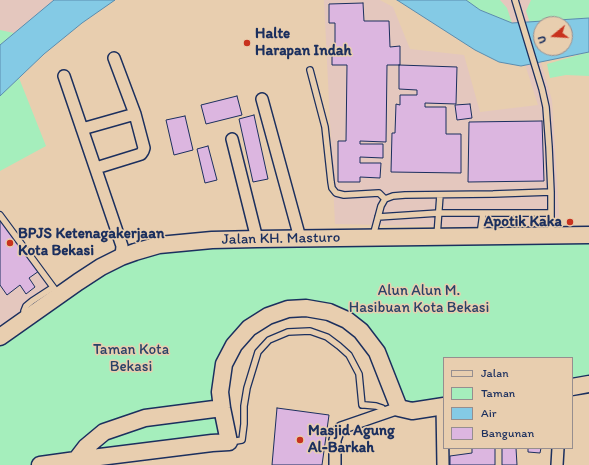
<!DOCTYPE html>
<style>
body{margin:0}
#map{position:relative;width:589px;height:465px;overflow:hidden;background:#e8ceaf;font-family:Itim,sans-serif}
canvas{display:block}
.legend{position:absolute;left:443px;top:357px;width:130px;height:92px;box-sizing:border-box;background:#e8ceaf;border:1px solid #968e8f;margin:0;padding:5px 7px;list-style:none;font-size:12px;color:#1b2f5e}
.legend li{display:flex;align-items:center;gap:8px;height:20px}
.legend b{width:20px;border:1px solid #968e8f}
.north{position:absolute;left:533px;top:16px;width:40px;height:40px;box-sizing:border-box;background:#e8ceaf;border:1px solid #968e8f;border-radius:50%;rotate:252deg;font-size:11px;font-weight:700;line-height:16px;text-align:center;color:#1b2f5e}
.north::after{content:'';display:block;margin:auto;width:14px;height:18px;background:#c8321e;clip-path:polygon(50% 0,100% 100%,50% 72%,0 100%)}
</style>
<div id="map">
<canvas width="589" height="465"></canvas>
<ul class="legend">
<li><b style="height:5px;background:#e8ceaf"></b>Jalan</li>
<li><b style="height:11px;background:#a5eebc"></b>Taman</li>
<li><b style="height:11px;background:#84cae5"></b>Air</li>
<li><b style="height:11px;background:#dcb6e0"></b>Bangunan</li>
</ul>
<div class="north">U</div>
</div>
<script>
const context = document.querySelector('canvas').getContext('2d');
context.lineJoin = 'round';
function fill(path, color) { context.fillStyle = color; context.fill(path, 'evenodd'); }
const shape = rows => new Path2D(rows.map(r => 'M' + r).join(''));
function stroke(path, color, width, dash) { context.strokeStyle = color; context.lineWidth = width; context.lineCap = dash ? 'butt' : 'round'; context.setLineDash(dash || []); context.stroke(path); }
function write(font, color, halo, rows, align = 'center') {
  context.font = font + ' Itim,sans-serif'; context.lineWidth = 3; context.setLineDash([]); context.textBaseline = 'middle'; context.strokeStyle = halo; context.fillStyle = color; for (const [text, x, y, turn = 0] of rows) {
    context.save(); context.translate(x, y); context.rotate((+turn || 0) * Math.PI / 180); context.textAlign = isNaN(turn) ? turn : align; if (halo) context.strokeText(text, 0, 0); context.fillText(text, 0, 0); context.restore();
  }
}
fill(shape([
 [0,0,55,0,14,33,0,30],
 [324,0,380,0,393,7,410,49,464,55,480,112,538,105,507,8,500,0,531,0,526,11,552,100,560,229,335,224],
 [0,214,52,288,0,337]
]), '#e4c7be');
fill(shape([
 [466,0,500,0,507,8,512,23,480,10],
 [531,0,589,0,589,18,530,23,526,11],
 [0,30,14,33,0,45],
 [589,52,589,76,566,75,550,78,547,64],
 [19,78,46,146,0,171,0,96],
 [589,235,589,384,572,387,572,358,444,358,444,406,399,408,376,352,329,312,268,316,224,364,229,442,40,465,0,465,0,338,59,295,163,245]
]), '#a5eebc');
const water = shape([
 [54,0,115,0,82,23,44,54,0,96,0,45,54,0],
 [397,0,466,0,480,10,512,23,589,18,589,52,521,66,499,62,475,50,397,0],
 [541,24,565,24,565,48,541,48,541,24]
]);
fill(water, '#84cae5');
stroke(water, '#5a8caf', 1);
const building = shape([
 [363,3,364,21,389,21,390,47,400,46,400,65,387,65,386,142,360,141,360,144,383,144,383,158,360,157,360,163,381,163,380,178,360,177,360,182,338,182,338,141,346,141,347,65,332,65,332,48,335,48,335,23,329,23,329,4,363,3],
 [399,65,457,67,456,104,425,103,425,107,446,107,446,134,461,134,461,173,391,172,392,133,395,133,396,104,400,105,400,95,417,95,417,90,399,89,399,65],
 [237,96,242,115,206,124,201,105,237,96],
 [470,104,472,118,457,120,455,105,470,104],
 [254,115,268,179,253,182,239,119,254,115],
 [185,116,193,150,174,155,166,120,185,116],
 [542,121,544,181,468,182,469,122,542,121],
 [208,146,217,180,205,183,197,149,208,146],
 [0,216,39,271,29,278,35,287,26,294,20,285,7,295,0,285,0,216],
 [277,408,329,415,322,465,272,465,277,408],
 [472,448,495,448,495,465,450,465,450,456,472,453,472,448],
 [502,448,516,448,517,465,502,465,502,448],
 [528,448,541,448,540,453,528,452,528,448]
]);
fill(building, '#dcb6e0');
stroke(building, '#1b2f5e', 1);
const lane = shape([
 [515,0,542,89,546,107,549,147,551,192,551,233],
 [310,70,325,127,331,182,332,188,336,193,344,195,379,193,385,199],
 [0,215,59,295],
 [378,217,439,213,551,213],
 [480,235,483,213],
 [373,236,381,206,385,199,393,196,405,195,493,194,551,192],
 [437,236,440,195],
 [25,317,24,311,26,306,32,301,52,288],
 [230,442,242,440,244,424,244,406,247,388,258,352,269,340,288,332,310,331,327,337,339,346,349,355,359,374,362,405,365,405,376,406,382,408,385,412]
]);
const street = shape([
 [64,76,122,246,121,257],
 [262,99,300,238],
 [82,129,135,114],
 [232,139,257,239],
 [96,168,138,155,141,154,143,151,144,148,135,114,114,58],
 [442,406,443,465],
 [335,465,335,440,338,432,341,428,399,408],
 [557,465,558,448]
]);
const secondary = shape([
 [0,337,78,282,101,267,121,257,135,252,159,245,212,240,257,239,589,235],
 [572,387,589,384],
 [76,460,86,447,104,432,145,418,222,408],
 [40,465,76,460,212,443,229,442,222,408,220,392,224,364,234,345,249,328,268,316,288,309,306,308,329,312,347,320,361,331,377,352,399,408,412,411,444,406]
]);
stroke(lane, '#1b2f5e', 8);
stroke(street, '#1b2f5e', 14);
stroke(secondary, '#1b2f5e', 19);
stroke(lane, '#e8ceaf', 5.5);
stroke(street, '#e8ceaf', 11);
stroke(secondary, '#e8ceaf', 16);
for (const [x, y, r, color] of [
 [247,43,4,"#c8321e"],
 [570,222,4,"#c8321e"],
 [10,243,4,"#c8321e"],
 [300,440,4,"#c8321e"]
]) { const dot = new Path2D(); dot.arc(x, y, r, 0, 2 * Math.PI); context.fillStyle = color; context.fill(dot); stroke(dot, '#e8ceaf', 1.5); }
write('bold 15px', '#1b2f5e', '#e8ceaf', [
 ["Halte",255,34],
 ["Harapan Indah",255,51],
 ["Apotik Kaka",562,222,"right"],
 ["BPJS Ketenagakerjaan",18,234],
 ["Kota Bekasi",18,251],
 ["Masjid Agung",308,431],
 ["Al-Barkah",308,448]
], 'left');
write('15px', '#1b2f5e', '#e8ceaf', [
 ["Jalan KH. Masturo",281,239,-1]
]);
write('15px', '#294267', '#e8ceaf', [
 ["Alun Alun M.",419,291],
 ["Hasibuan Kota Bekasi",419,308],
 ["Taman Kota",131,350],
 ["Bekasi",131,367]
]);
</script>
